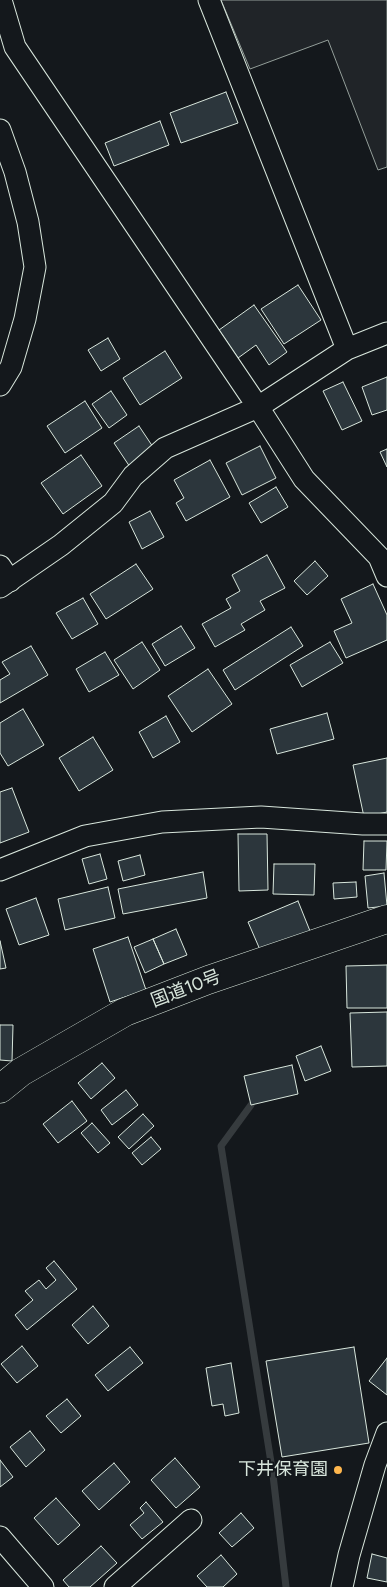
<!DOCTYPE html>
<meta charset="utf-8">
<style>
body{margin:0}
canvas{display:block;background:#14181c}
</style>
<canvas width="387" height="1587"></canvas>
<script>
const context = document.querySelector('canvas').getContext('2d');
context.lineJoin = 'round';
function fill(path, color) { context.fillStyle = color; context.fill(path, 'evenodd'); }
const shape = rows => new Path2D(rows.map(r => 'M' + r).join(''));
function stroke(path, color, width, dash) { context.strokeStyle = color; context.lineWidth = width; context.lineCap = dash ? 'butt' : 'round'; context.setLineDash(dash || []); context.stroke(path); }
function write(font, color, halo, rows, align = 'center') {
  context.font = font + ' Figtree,"Noto Sans JP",sans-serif'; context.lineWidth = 4; context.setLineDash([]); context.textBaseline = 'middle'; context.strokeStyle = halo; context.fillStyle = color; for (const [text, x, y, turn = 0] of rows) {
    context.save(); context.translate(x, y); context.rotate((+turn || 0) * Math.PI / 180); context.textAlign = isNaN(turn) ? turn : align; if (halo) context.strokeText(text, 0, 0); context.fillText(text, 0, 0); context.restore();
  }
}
const green = shape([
 [221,0,387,0,387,167,378,170,328,40,250,69,221,0]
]);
fill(green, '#202428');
stroke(green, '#939e99', 1);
stroke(shape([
 [251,1105,221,1146,273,1475,286,1587]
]), '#363b3e', 7);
const building = shape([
 [226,92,238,123,181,143,170,113,226,92],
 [160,121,169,145,114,166,105,143,160,121],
 [298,285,321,320,284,344,261,309,298,285],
 [254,305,287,352,269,365,256,345,238,358,219,330,254,305],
 [108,338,120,359,101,371,88,350,108,338],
 [165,351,182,378,140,405,123,378,165,351],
 [387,377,387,410,372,415,362,387,387,377],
 [343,382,362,421,342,430,323,391,343,382],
 [111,391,127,415,109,428,92,404,111,391],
 [85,401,102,428,65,453,47,426,85,401],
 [139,426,155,450,130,467,114,443,139,426],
 [260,446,276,478,242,495,226,463,260,446],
 [387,449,387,467,380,452,387,449],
 [81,455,102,486,63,514,41,483,81,455],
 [210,460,230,497,186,521,176,503,184,498,174,480,210,460],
 [276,487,288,507,261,523,249,503,276,487],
 [150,511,164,537,142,549,129,522,150,511],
 [267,555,285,588,260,601,265,610,241,624,245,630,215,647,202,624,231,608,226,599,240,591,232,575,267,555],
 [315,561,328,576,307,595,294,581,315,561],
 [136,564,153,589,106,619,90,594,136,564],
 [373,584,387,615,387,640,346,658,334,631,352,623,341,599,373,584],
 [83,598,98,624,72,639,56,613,83,598],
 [181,626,195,648,165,666,152,644,181,626],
 [291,627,303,646,235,690,223,670,291,627],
 [142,642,160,670,133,689,114,660,142,642],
 [330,642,343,663,302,687,290,665,330,642],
 [31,646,48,675,0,703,0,680,10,674,2,662,31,646],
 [105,652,119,675,89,692,76,669,105,652],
 [208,669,232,704,192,732,168,696,208,669],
 [23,709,44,745,8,766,0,753,0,723,23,709],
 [327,713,334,739,277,754,270,729,327,713],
 [166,716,180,742,153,758,139,732,166,716],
 [93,737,113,770,79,791,59,758,93,737],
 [387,758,387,812,364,817,353,765,387,758],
 [12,788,29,832,0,843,0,792,12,788],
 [238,834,267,834,268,890,239,891,238,834],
 [364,841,387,841,386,870,363,870,364,841],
 [100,854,107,879,89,884,82,859,100,854],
 [140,855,145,875,123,881,118,861,140,855],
 [274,864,315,864,314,895,273,894,274,864],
 [203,872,207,898,123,914,118,889,203,872],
 [384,873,387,906,368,908,365,876,384,873],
 [356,882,357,897,334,899,333,883,356,882],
 [108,887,115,918,65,930,58,899,108,887],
 [36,898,49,935,19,945,6,909,36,898],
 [298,901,310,931,261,952,248,922,298,901],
 [176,929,187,955,164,964,153,939,176,929],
 [128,937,146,990,110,1002,93,949,128,937],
 [153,939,164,964,145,973,134,947,153,939],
 [0,941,6,968,0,969,0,941],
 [387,965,387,1008,347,1008,346,966,387,965],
 [387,1012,387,1066,352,1067,350,1013,387,1012],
 [0,1025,13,1025,12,1061,0,1060,0,1025],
 [321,1046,331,1071,305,1081,296,1056,321,1046],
 [102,1063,115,1078,91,1099,78,1083,102,1063],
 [292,1065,298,1094,251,1105,244,1076,292,1065],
 [126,1090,138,1105,112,1125,101,1110,126,1090],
 [72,1101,87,1121,58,1143,43,1124,72,1101],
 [143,1114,154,1126,129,1149,118,1137,143,1114],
 [92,1123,110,1143,98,1153,81,1133,92,1123],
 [151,1137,161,1149,142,1165,132,1153,151,1137],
 [54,1261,77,1289,27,1330,15,1315,33,1300,25,1291,39,1280,46,1289,56,1280,46,1268,54,1261],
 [93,1306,109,1326,88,1344,72,1325,93,1306],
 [22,1346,38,1366,17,1383,1,1364,22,1346],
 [130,1347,143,1363,108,1391,95,1375,130,1347],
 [354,1347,369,1443,282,1457,266,1361,354,1347],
 [387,1358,387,1395,369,1381,387,1358],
 [231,1363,239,1413,225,1416,223,1404,212,1406,206,1368,231,1363],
 [67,1399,81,1416,61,1433,46,1416,67,1399],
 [30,1431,45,1450,26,1467,10,1447,30,1431],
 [175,1458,200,1487,176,1508,151,1480,175,1458],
 [0,1460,13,1477,0,1487,0,1460],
 [114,1463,130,1482,99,1510,82,1491,114,1463],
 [56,1498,80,1525,58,1545,34,1518,56,1498],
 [146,1502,163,1522,142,1539,130,1525,144,1513,140,1508,146,1502],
 [241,1513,254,1528,232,1547,219,1533,241,1513],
 [101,1546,117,1563,90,1587,69,1587,63,1580,101,1546],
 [372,1554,387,1558,387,1582,367,1578,372,1554],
 [221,1555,237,1574,223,1587,207,1587,197,1576,221,1555]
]);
fill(building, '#2c363c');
stroke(building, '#d8e6dc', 1);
const minor = shape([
 [1,0,15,47,258,407,304,479,379,557,387,576],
 [209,0,347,349],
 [0,130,15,172,28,222,35,267,25,319,11,367,0,385],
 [0,566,10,581],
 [0,587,61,545,113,503,133,476,165,448,258,407,347,349,387,333],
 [0,870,85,836,162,822,261,817,363,824,387,824],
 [0,1537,43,1587],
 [115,1587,191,1520],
 [342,1587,349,1555,375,1465,387,1433]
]);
const trunk = shape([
 [0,1089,21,1072,125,1012,208,980,387,919]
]);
stroke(minor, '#d8e6dc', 23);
stroke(trunk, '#d8e6dc', 29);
stroke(minor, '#14181c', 21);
stroke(trunk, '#14181c', 28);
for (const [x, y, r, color] of [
 [338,1470,5,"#ffb74d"]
]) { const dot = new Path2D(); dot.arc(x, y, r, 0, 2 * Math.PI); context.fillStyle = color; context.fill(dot); stroke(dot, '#14181c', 2); }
write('18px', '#d8e6dc', '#14181c', [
 ["国道10号",186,989,-21]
]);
write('18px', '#d8e6dc', '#14181c', [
 ["下井保育園",328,1470]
], 'right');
</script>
